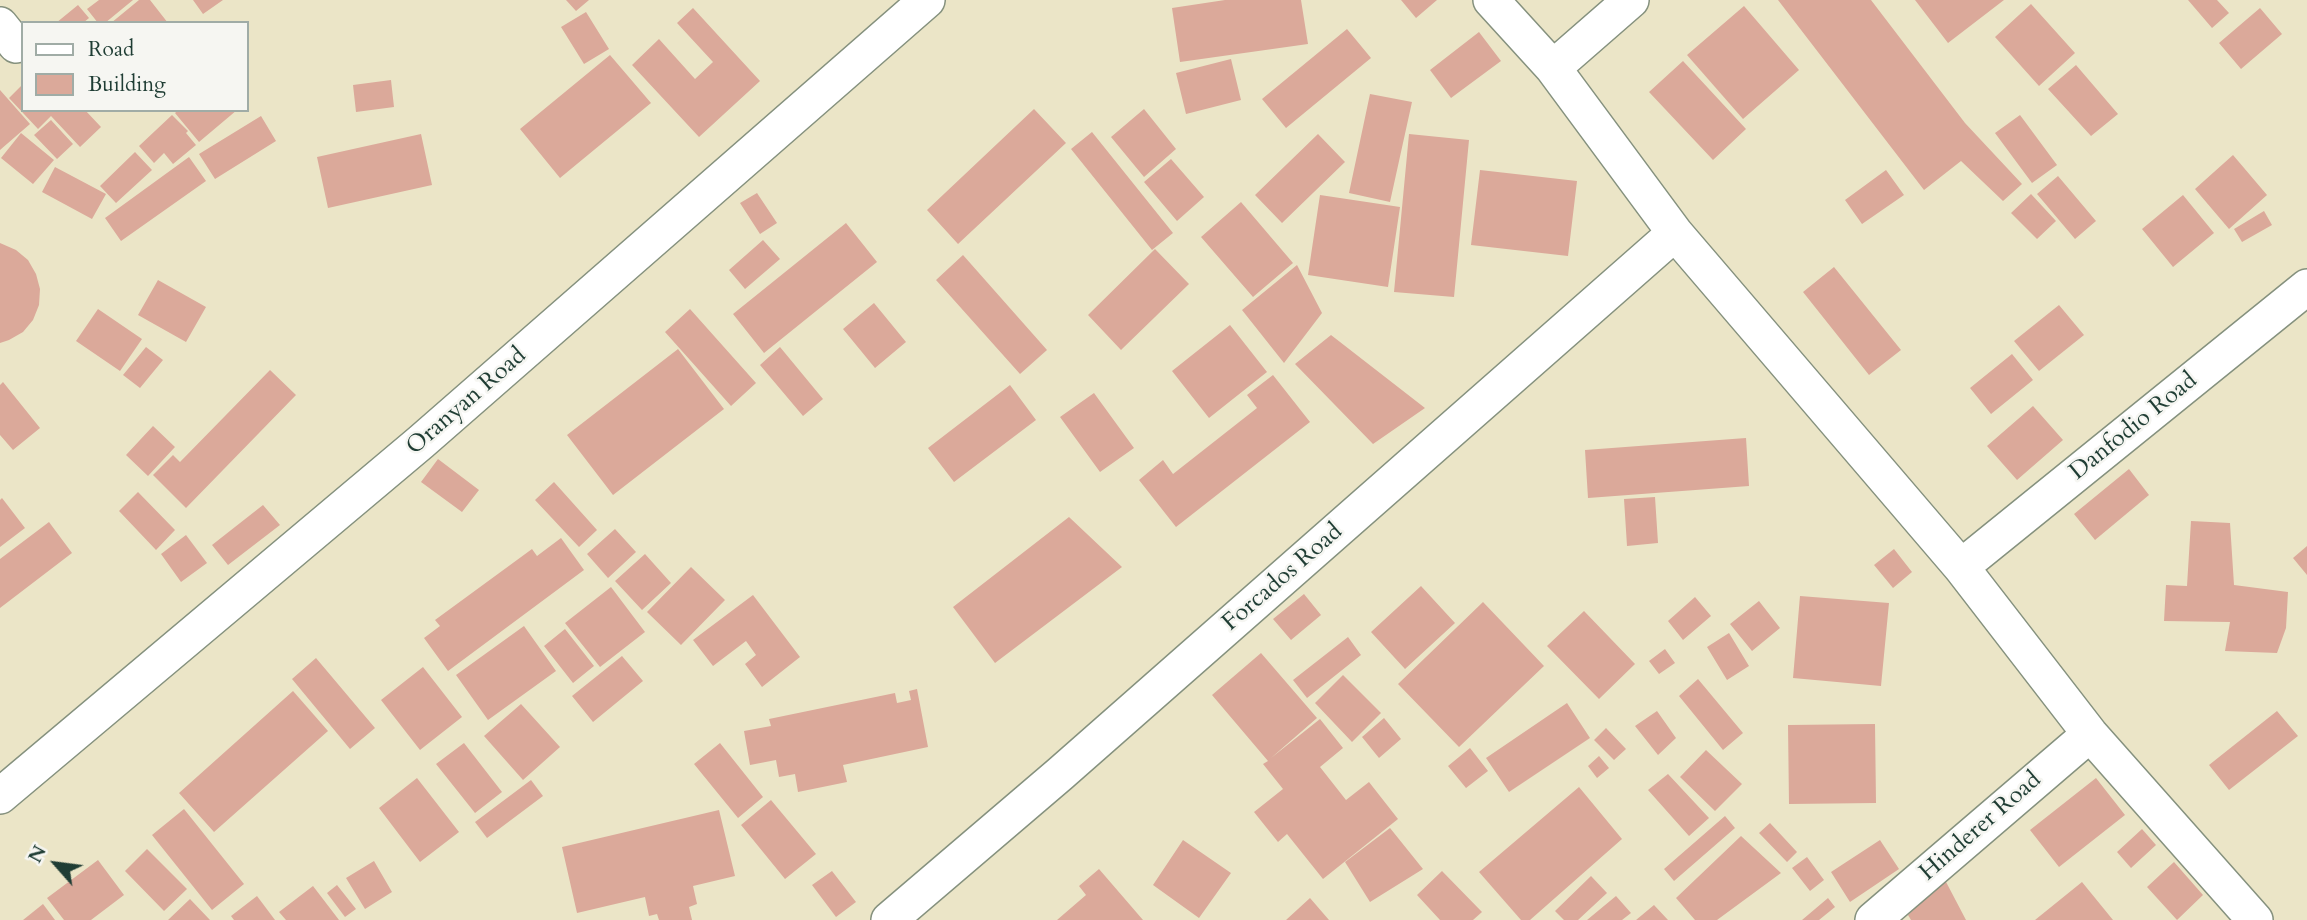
<!DOCTYPE html>
<style>
body{margin:0}
#map{position:relative;width:2307px;height:920px;overflow:hidden;background:#ebe5c7;font-family:Cardo,serif}
canvas{display:block}
.legend{position:absolute;left:21px;top:21px;width:228px;height:91px;box-sizing:border-box;background:#f6f6f2;border:2px solid #a0aca6;margin:0;padding:9px 12px;list-style:none;font-size:21px;color:#1f3d34}
.legend li{display:flex;align-items:center;gap:14px;height:35px}
.legend b{width:35px;border:2px solid #a0aca6}
.north{position:absolute;left:21px;top:829px;width:70px;height:70px;-webkit-text-stroke:5px #f6f6f2;paint-order:stroke;rotate:298deg;font-size:19px;font-weight:700;line-height:28px;text-align:center;color:#1f3d34}
.north::after{content:'';display:block;margin:auto;width:24px;height:32px;background:#1f3d34;clip-path:polygon(50% 0,100% 100%,50% 72%,0 100%)}
</style>
<div id="map">
<canvas width="2307" height="920"></canvas>
<ul class="legend">
<li><b style="height:9px;background:#fff"></b>Road</li>
<li><b style="height:19px;background:#dba99a"></b>Building</li>
</ul>
<div class="north">N</div>
</div>
<script>
const context = document.querySelector('canvas').getContext('2d');
context.lineJoin = 'round';
function fill(path, color) { context.fillStyle = color; context.fill(path, 'evenodd'); }
const shape = rows => new Path2D(rows.map(r => 'M' + r).join(''));
function stroke(path, color, width, dash) { context.strokeStyle = color; context.lineWidth = width; context.lineCap = dash ? 'butt' : 'round'; context.setLineDash(dash || []); context.stroke(path); }
function write(font, color, halo, rows, align = 'center') {
  context.font = font + ' Cardo,serif'; context.lineWidth = 5; context.setLineDash([]); context.textBaseline = 'middle'; context.strokeStyle = halo; context.fillStyle = color; for (const [text, x, y, turn = 0] of rows) {
    context.save(); context.translate(x, y); context.rotate((+turn || 0) * Math.PI / 180); context.textAlign = isNaN(turn) ? turn : align; if (halo) context.strokeText(text, 0, 0); context.fillText(text, 0, 0); context.restore();
  }
}
fill(shape([
 [99,0,133,0,105,23,98,23,87,9],
 [139,0,150,0,168,23,111,23],
 [193,0,223,0,203,14],
 [566,0,589,0,576,11],
 [1225,0,1301,0,1308,44,1180,62,1172,8],
 [1401,0,1437,0,1416,18],
 [1778,0,1871,0,1965,123,2022,184,2003,201,1961,161,1924,190],
 [1915,0,2004,0,1948,43],
 [2188,0,2217,0,2229,13,2212,28],
 [2031,4,2075,53,2039,86,1995,37],
 [78,5,89,18,83,23,56,23],
 [1744,6,1799,70,1743,119,1687,55],
 [693,8,760,81,699,137,632,65,659,39,695,79,713,62,677,23],
 [2260,8,2282,34,2241,69,2219,43],
 [586,12,609,49,584,64,561,27],
 [1347,29,1371,58,1286,128,1262,99],
 [1479,32,1501,61,1451,98,1430,70],
 [610,55,651,103,560,178,520,129],
 [1231,59,1241,100,1186,114,1176,73],
 [1683,61,1746,129,1713,160,1649,92],
 [2076,65,2118,114,2091,136,2048,89],
 [391,80,394,107,356,112,353,85],
 [23,84,23,110,85,110,101,127,80,147,51,116,38,129,9,98],
 [0,90,30,124,0,150],
 [1370,94,1412,102,1390,202,1349,193],
 [1034,109,1066,143,958,244,927,210],
 [1144,109,1176,149,1144,177,1111,137],
 [178,110,237,110,199,142,175,113],
 [172,115,188,131,186,133,196,145,173,164,164,153,154,163,139,146],
 [2020,115,2057,165,2032,183,1995,133],
 [261,116,276,141,215,179,199,154],
 [51,120,73,144,57,159,34,135],
 [1092,132,1173,233,1152,250,1071,149],
 [21,133,54,160,33,184,1,158],
 [421,134,432,185,328,208,317,157],
 [1318,134,1345,162,1282,223,1255,195],
 [1409,134,1469,140,1454,297,1394,292],
 [135,152,152,170,116,203,100,186],
 [2233,155,2267,195,2229,229,2195,189],
 [189,157,206,181,121,241,105,218],
 [1171,159,1204,197,1177,221,1144,182],
 [55,167,106,194,92,219,42,192],
 [1480,170,1577,181,1568,256,1471,245],
 [1886,170,1904,195,1862,224,1845,200],
 [2058,176,2096,221,2075,239,2037,194],
 [757,193,777,223,760,234,740,203],
 [2031,194,2056,221,2037,239,2011,213],
 [1320,195,1400,207,1388,287,1308,275],
 [2183,195,2214,233,2173,267,2142,229],
 [1241,202,1293,263,1253,297,1201,237],
 [2264,211,2272,225,2242,242,2234,229],
 [846,223,877,262,764,353,733,314],
 [763,240,780,259,745,289,729,270],
 [0,243,16,250,28,260,36,274,40,289,39,305,33,320,23,332,9,340,0,343],
 [1155,249,1189,284,1121,350,1088,315],
 [963,255,1047,350,1020,374,936,280],
 [1297,265,1322,313,1284,363,1242,310],
 [1834,267,1901,350,1869,375,1803,292],
 [158,280,206,307,186,342,138,315],
 [874,303,906,342,875,368,843,329],
 [2059,305,2084,335,2039,371,2014,341],
 [98,309,142,339,120,371,76,341],
 [690,309,756,383,731,406,665,332],
 [1230,325,1267,372,1209,418,1172,371],
 [1331,335,1425,408,1373,444,1295,364],
 [146,347,163,360,140,388,123,375],
 [780,347,823,399,803,416,760,365],
 [678,349,724,409,613,495,567,435],
 [2012,354,2033,380,1991,414,1970,388],
 [270,370,296,395,186,508,153,475,173,455,180,462],
 [1273,375,1310,422,1176,527,1139,480,1163,460,1173,474,1257,408,1247,395],
 [3,382,40,428,13,450,0,435,0,385],
 [1010,385,1036,420,954,482,928,448],
 [1094,393,1134,448,1100,472,1060,417],
 [2033,406,2063,440,2017,480,1987,446],
 [153,426,175,447,148,476,126,455],
 [1746,438,1749,486,1588,498,1585,450],
 [438,459,479,490,462,512,421,482],
 [2129,469,2149,495,2095,540,2074,514],
 [554,482,597,530,579,547,535,500],
 [138,492,175,530,156,550,119,511],
 [1655,497,1658,543,1627,546,1624,499],
 [2,498,25,528,0,547,0,500],
 [263,505,280,525,228,565,212,545],
 [1069,517,1122,567,995,663,953,607],
 [2191,521,2230,523,2234,585,2288,592,2286,628,2277,653,2225,651,2230,622,2164,621,2166,585,2187,586],
 [49,522,72,553,0,608,0,559],
 [615,529,636,552,608,578,587,554],
 [186,535,207,563,181,582,161,554],
 [561,538,584,570,448,671,424,638,440,626,435,620,532,549,537,556],
 [2307,546,2307,575,2293,558],
 [1894,549,1912,572,1893,588,1874,565],
 [645,554,671,583,642,610,615,581],
 [691,567,725,600,681,645,647,612],
 [1421,586,1455,623,1405,669,1371,632],
 [611,587,645,632,600,667,565,623],
 [1304,594,1321,615,1291,640,1273,619],
 [753,595,800,657,762,687,745,664,756,655,746,641,713,666,693,640],
 [1800,596,1889,603,1881,686,1793,678],
 [1695,597,1711,616,1683,640,1668,621],
 [1759,601,1780,628,1752,651,1730,624],
 [1483,602,1544,666,1459,747,1398,684],
 [1584,611,1635,664,1599,699,1547,646],
 [524,626,556,671,488,720,456,675],
 [565,629,594,666,573,683,544,646],
 [1729,633,1749,666,1727,680,1707,647],
 [1348,637,1361,655,1307,698,1293,680],
 [1665,649,1675,663,1659,674,1649,661],
 [1261,653,1317,718,1271,758,1320,719,1343,748,1320,767,1346,800,1369,782,1398,819,1323,879,1287,834,1278,842,1254,812,1283,789,1263,764,1268,761,1212,695],
 [622,656,643,681,593,722,572,696],
 [316,658,375,728,350,749,292,679],
 [423,667,462,717,420,750,381,700],
 [1343,675,1381,713,1352,742,1315,703],
 [1698,679,1743,733,1723,750,1679,696],
 [917,689,928,747,843,765,847,782,798,792,795,774,779,777,776,760,750,765,744,731,771,726,769,719,895,693,897,703,911,700,909,691],
 [293,691,328,731,214,832,179,793],
 [1567,703,1590,738,1509,792,1486,758],
 [521,704,560,747,523,780,484,736],
 [1657,711,1676,738,1658,755,1635,726],
 [2277,711,2298,736,2229,790,2209,765],
 [1384,718,1401,739,1379,758,1362,737],
 [1875,724,1876,803,1789,804,1788,725],
 [1606,728,1626,749,1614,760,1594,740],
 [464,743,502,792,475,813,436,764],
 [720,743,763,797,738,818,694,764],
 [1470,748,1488,771,1466,788,1448,766],
 [1706,750,1742,784,1715,811,1680,777],
 [1599,756,1609,768,1597,778,1588,766],
 [1668,774,1709,818,1689,836,1648,790],
 [417,778,459,832,420,862,379,808],
 [2096,778,2125,815,2059,867,2030,830],
 [531,780,543,796,487,838,475,822],
 [1579,787,1622,839,1530,920,1521,920,1479,872],
 [771,800,816,854,785,879,741,825],
 [184,809,244,884,212,910,152,835],
 [719,810,735,876,693,886,697,904,689,907,692,920,659,920,657,914,649,916,645,897,577,913,562,847],
 [1725,816,1735,828,1674,881,1664,869],
 [1770,823,1797,852,1787,862,1759,833],
 [1390,828,1423,869,1370,902,1345,862],
 [2142,829,2156,845,2131,868,2117,852],
 [1741,836,1781,873,1717,920,1695,920,1676,898],
 [1183,840,1231,873,1199,918,1153,885],
 [1880,840,1899,869,1850,902,1831,872],
 [147,849,187,889,164,911,125,871],
 [1807,857,1824,880,1810,891,1792,868],
 [98,860,124,895,91,920,64,920,47,898],
 [374,861,392,892,365,909,346,878],
 [2174,862,2203,895,2177,920,2147,887],
 [1099,869,1143,920,1057,920,1086,895,1079,886],
 [832,871,856,902,836,917,812,885],
 [1442,871,1482,912,1473,920,1440,920,1417,895],
 [1591,876,1607,893,1578,920,1564,920,1555,911],
 [1945,880,1966,920,1911,920,1908,915],
 [2082,882,2113,920,2035,920],
 [337,885,356,909,345,917,327,893],
 [313,886,339,920,286,920,279,912],
 [257,896,275,920,234,920,231,916],
 [1616,896,1631,913,1622,920,1587,920],
 [1310,898,1329,920,1286,920],
 [1828,898,1835,907,1819,920,1802,920],
 [190,899,210,920,168,920],
 [43,904,55,920,23,920],
 [1654,905,1668,920,1636,920]
]), '#dba99a');
const minor = shape([
 [1491,0,1553,68,1675,233,1961,567,2090,734,2255,920],
 [0,25,16,45],
 [1553,68,1631,0],
 [1961,567,2307,287],
 [0,796,421,442,927,0],
 [889,920,1060,774,1675,233],
 [1873,920,2090,734]
]);
stroke(minor, '#85917e', 38);
stroke(minor, '#fff', 35);
write('24px', '#1f3d34', '#f6f6f2', [
 ["Oranyan Road",467,402,-41],
 ["Danfodio Road",2134,427,-39],
 ["Forcados Road",1283,578,-41],
 ["Hinderer Road",1981,827,-41]
]);
</script>
